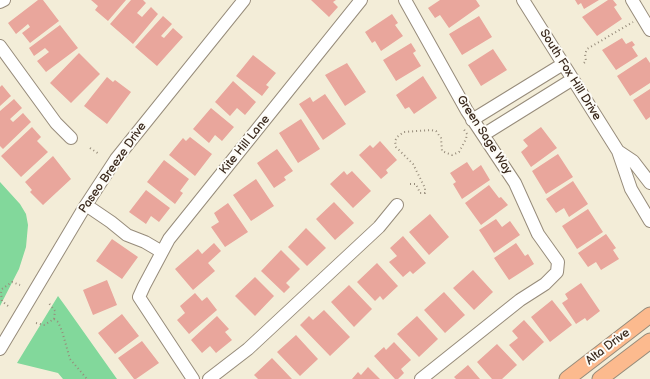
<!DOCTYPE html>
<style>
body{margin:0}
canvas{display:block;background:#f3edd8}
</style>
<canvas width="650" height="379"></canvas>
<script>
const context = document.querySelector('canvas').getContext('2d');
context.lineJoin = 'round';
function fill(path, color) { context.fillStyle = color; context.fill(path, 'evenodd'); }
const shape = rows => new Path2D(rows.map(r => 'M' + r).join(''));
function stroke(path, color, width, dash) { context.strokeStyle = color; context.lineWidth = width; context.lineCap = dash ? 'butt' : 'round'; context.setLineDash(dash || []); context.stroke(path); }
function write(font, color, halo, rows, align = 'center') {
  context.font = font + ' "Balsamiq Sans",sans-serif'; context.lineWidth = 4; context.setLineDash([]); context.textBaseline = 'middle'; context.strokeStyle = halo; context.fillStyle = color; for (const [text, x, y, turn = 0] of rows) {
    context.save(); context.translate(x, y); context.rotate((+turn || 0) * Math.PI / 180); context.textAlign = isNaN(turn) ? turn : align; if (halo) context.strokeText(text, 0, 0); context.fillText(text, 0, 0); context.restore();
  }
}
fill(shape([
 [0,182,20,204,26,214,28,225,26,247,19,269,0,306],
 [58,296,66,307,117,379,63,379,58,373,17,363]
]), '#82d89b');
fill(shape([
 [38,0,43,0,59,21,30,43,22,33,30,27,28,24,16,34,8,23],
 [91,0,126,0,108,21,95,10,98,6],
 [131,0,143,0,146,3,137,13,142,17,151,7,158,14,133,44,110,24],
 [311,0,336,0,333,2,338,7,329,17],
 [440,0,476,0,480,6,449,28,440,15,435,18,428,8],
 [575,0,599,0,584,9,581,3,578,5],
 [608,0,613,0,617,5,614,7,622,19,597,36,582,17],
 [392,14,398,23,395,25,403,36,381,51,375,41,372,43,365,32],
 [163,16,172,24,161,36,164,38,173,28,183,37,157,66,135,47],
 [479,16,492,37,462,55,449,34],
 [60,25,78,48,46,72,37,61,49,52,45,48,34,56,29,48],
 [622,38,626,44,632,41,635,45,632,47,638,56,616,70,602,50],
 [411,43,416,51,413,53,421,66,396,81,383,60],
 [493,49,507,70,481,86,468,65],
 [79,53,100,74,71,103,50,83],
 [253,55,276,73,266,85,269,87,262,96,236,76],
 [646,57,650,63,650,83,630,96,617,76],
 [347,63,366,92,345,106,325,75],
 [423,76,437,98,414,114,409,107,405,109,396,95],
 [107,77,113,82,115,80,131,92,107,124,84,106],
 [233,81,256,102,245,115,237,108,230,116,215,102],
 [2,85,11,96,0,106,0,87],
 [650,89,650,117,646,120,633,100],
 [325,94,346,124,323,140,299,104,310,97,313,102],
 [14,99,22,108,10,119,13,122,23,113,31,122,3,149,0,146,0,111],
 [211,108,234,127,222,141,215,135,209,143,193,129],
 [301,119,320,149,298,163,279,133],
 [32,127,41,137,37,141,48,152,21,177,1,156],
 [541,127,557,148,531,167,521,152,528,146,523,140],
 [190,137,212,154,195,176,169,155,183,138,186,141],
 [380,141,397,160,386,170,388,173,381,179,359,155,370,145,373,148],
 [277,149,293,171,284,177,286,180,274,188,257,163],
 [558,154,573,177,546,194,532,171],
 [53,156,71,179,43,205,30,192,32,190,25,182],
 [164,160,189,179,180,191,183,193,175,204,147,182],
 [467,162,473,171,481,165,490,180,462,199,453,184,456,182,450,173],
 [344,171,347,175,352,171,371,191,353,208,330,184],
 [256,179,274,206,251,221,233,195],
 [573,181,588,204,569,217,564,208,556,213,546,199],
 [489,185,499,198,501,197,508,205,481,225,465,203],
 [146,190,170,208,159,222,151,216,146,224,129,212],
 [334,202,354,223,335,240,316,219],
 [228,203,248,232,225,247,211,227,219,222,214,213],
 [588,209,603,232,577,249,562,226],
 [430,214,449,237,429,255,409,232],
 [496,219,502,227,510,221,520,235,494,253,479,230],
 [306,228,326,248,307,266,288,247],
 [606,234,616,248,613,250,619,259,601,270,596,262,588,267,578,253],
 [403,236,426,263,413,274,410,271,403,277,389,262,397,256,390,248],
 [112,239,138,257,122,279,96,261],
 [214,243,221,251,208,263,215,271,193,290,175,269,198,249,202,254],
 [516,243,525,256,528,254,534,264,509,280,494,258],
 [281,250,300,269,286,283,290,287,284,293,261,271],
 [377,263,398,286,383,300,380,296,375,301,357,282],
 [473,270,493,292,474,310,453,288],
 [255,277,274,296,255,316,235,296],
 [107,280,117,305,93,315,83,290],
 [581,283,600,311,587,321,585,318,576,324,562,303,568,299,565,294],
 [349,285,372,309,354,327,331,302],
 [444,292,465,315,445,333,424,310],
 [195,293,202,301,207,297,217,310,189,334,177,320,185,313,180,306],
 [552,300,572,325,550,342,531,317],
 [324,310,350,337,330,356,300,325,309,316,313,320],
 [122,314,139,336,115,354,98,333],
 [217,316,229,329,225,332,232,340,216,353,210,346,202,353,191,340],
 [417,316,438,339,419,357,397,334],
 [524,320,544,342,523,361,509,345,518,338,512,331],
 [296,335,318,359,300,376,277,352],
 [142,341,159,363,136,379,134,379,118,358],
 [394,342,411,360,401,369,404,373,398,379,395,379,374,356,384,347,386,350],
 [497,344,517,365,502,379,492,379,477,362],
 [272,358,292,379,258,379,254,375],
 [468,365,480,379,456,379,454,377],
 [368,367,380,379,352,379,358,372,361,375]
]), '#e9a69c');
const minor = shape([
 [405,0,467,111,515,183,538,234,558,262,557,272,545,284,520,300,421,379],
 [523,0,618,151,631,189,650,221],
 [632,0,650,30],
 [0,2,4,0],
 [0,46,56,123,71,138],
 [472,120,563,64],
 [483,135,573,79],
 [618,151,633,161,650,183],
 [86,205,111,222,127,235,145,242,162,252],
 [0,349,84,208,116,159,244,0],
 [193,379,139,297,144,286,169,239,361,0],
 [209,379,248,349,379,227,397,205]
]);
const major = shape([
 [567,379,650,315],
 [600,379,650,341]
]);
stroke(minor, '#978c7b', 14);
stroke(major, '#978c7b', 17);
stroke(shape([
 [584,63,586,61,585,54,587,49,633,22],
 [90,148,99,154],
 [410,184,416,184,420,193,425,193,425,188,413,164,396,147,395,141,397,137,404,132,431,130,436,131,441,138,442,151,452,155,459,152,466,139,467,134,463,128],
 [8,306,2,301,1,293,2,289,12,282,20,285],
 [54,319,58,322,62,331,70,359,87,379],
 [36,323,44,325,54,319,55,311,48,302]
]), '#978c7b', 2, [1, 3]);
stroke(minor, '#fff', 12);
stroke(major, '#fcba8e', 15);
write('12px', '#3b2a1e', '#fdfcf7', [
 ["South Fox Hill Drive",570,75,58],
 ["Green Sage Way",484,135,57],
 ["Kite Hill Lane",245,145,-51],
 ["Paseo Breeze Drive",113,168,-55],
 ["Alta Drive",608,347,-37]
]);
</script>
